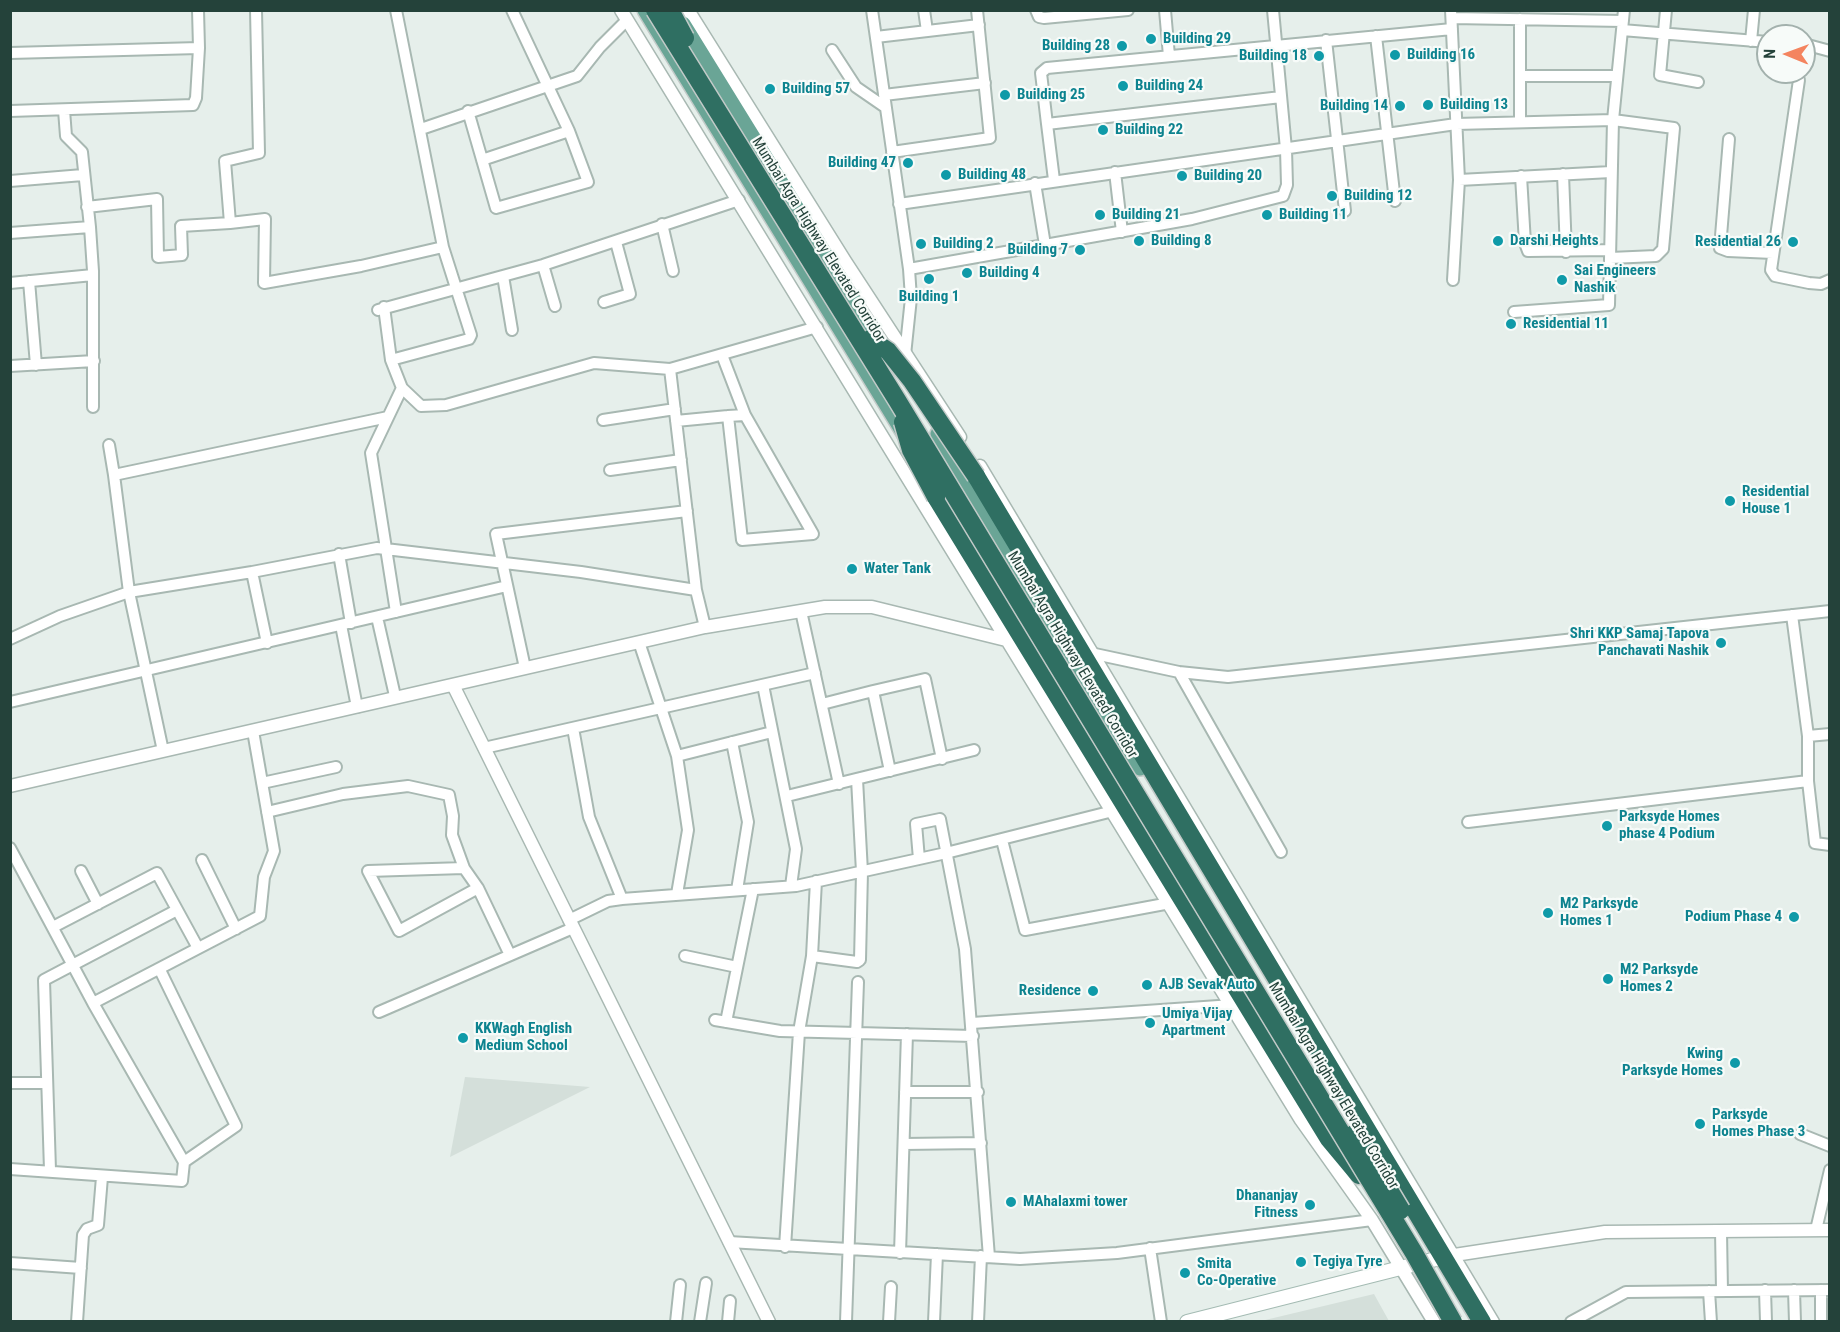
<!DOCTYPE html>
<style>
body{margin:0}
#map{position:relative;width:1840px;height:1332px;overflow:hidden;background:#e6efeb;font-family:"Roboto Condensed",sans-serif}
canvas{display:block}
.frame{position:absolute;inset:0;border:12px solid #24423a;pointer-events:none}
.north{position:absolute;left:1756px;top:24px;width:60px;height:60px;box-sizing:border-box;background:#f7fbf9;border:2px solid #a3b1ad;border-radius:50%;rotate:271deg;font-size:16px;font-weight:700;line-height:24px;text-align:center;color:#24423a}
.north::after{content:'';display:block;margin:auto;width:21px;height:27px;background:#f4845f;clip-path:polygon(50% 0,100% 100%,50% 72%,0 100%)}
</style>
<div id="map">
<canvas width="1840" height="1332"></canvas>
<div class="frame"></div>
<div class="north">N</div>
</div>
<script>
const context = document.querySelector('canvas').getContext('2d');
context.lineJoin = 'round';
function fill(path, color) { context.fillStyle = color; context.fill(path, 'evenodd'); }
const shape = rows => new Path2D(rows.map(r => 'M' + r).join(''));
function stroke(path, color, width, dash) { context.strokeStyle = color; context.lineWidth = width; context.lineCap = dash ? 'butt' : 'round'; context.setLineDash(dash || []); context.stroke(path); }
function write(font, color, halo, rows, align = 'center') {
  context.font = font + ' "Roboto Condensed",sans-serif'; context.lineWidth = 4.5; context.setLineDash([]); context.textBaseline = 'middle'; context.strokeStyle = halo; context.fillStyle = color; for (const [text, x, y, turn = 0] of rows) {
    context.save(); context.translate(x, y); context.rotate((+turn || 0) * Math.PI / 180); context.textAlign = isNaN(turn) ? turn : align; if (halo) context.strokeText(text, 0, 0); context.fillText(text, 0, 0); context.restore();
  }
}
fill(shape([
 [465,1077,590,1087,450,1157],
 [1374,1294,1389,1321,1261,1321]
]), '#d4dfda');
const minor = shape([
 [872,10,909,269,911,298,905,355],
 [924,10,927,31],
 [1036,10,1039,17,1044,18,1128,10],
 [1165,10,1169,56],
 [1451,10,1459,180,1453,280],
 [1666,10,1660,75,1698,82],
 [1452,18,1623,21],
 [1520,19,1520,122],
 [1622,30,1768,42],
 [1376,36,1395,201],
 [876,37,979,25],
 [1326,40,1345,211],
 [1751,41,1754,10],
 [1804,44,1830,51],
 [832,50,856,87,885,107],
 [10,53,199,48],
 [1520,76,1617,76],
 [1799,80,1771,270,1775,276,1809,283,1821,284,1830,280],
 [884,95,985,83],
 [64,110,66,136,82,152,90,227,93,271,93,407],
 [10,111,193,105,196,98,199,48,198,10],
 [468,111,496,208,588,182,569,131,512,10],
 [1047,124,1041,73,1047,68,1452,29],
 [421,129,577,76,600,47,627,20],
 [1729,139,1720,248,1728,251,1773,253],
 [892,152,990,138,977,10],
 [482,160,569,131],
 [1115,172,1122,232],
 [1563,174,1566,252],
 [1521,176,1525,243,1528,251,1610,250],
 [1054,180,1047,124,1281,97],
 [1459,180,1611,172],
 [10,181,83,175],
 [1035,183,1045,245],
 [899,204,1456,124,1613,120,1674,128,1663,249,1656,256,1610,258],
 [87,207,157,199,158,257,182,255,181,226,230,223,225,161,259,153,256,10],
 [230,223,265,219,264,283,361,266,443,247],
 [662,224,673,271],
 [10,233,90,227],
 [543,265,555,306],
 [909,269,1192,219,1283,196,1287,185,1286,149,1273,10],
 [503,276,512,330],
 [29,281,36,365],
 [10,283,93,275],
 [604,302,630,294,616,242],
 [384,307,391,360,402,388,421,406,446,405,594,363,670,369],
 [378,310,543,265,739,200],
 [1514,312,1609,305,1613,120,1624,10],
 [722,355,745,415],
 [391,360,469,339,471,335,443,247,396,10],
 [10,366,94,361],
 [603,420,675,409],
 [676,421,728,416,745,415,813,534,742,540,728,416],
 [109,445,114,475],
 [610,470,681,460],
 [339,554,351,623],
 [252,572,267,643],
 [801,611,839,784],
 [396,612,371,453,402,388],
 [1792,615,1808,736,1808,781,1815,843,1830,845],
 [377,617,395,696],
 [341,625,357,707],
 [705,627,696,590,670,369,817,327],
 [10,639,60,616,129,592,252,572,377,548,581,572,696,590],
 [639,642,677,756,688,830,677,894],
 [1095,654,1179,672,1228,677,1830,611],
 [525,668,496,534,687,511],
 [1179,672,1281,852],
 [763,685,796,849,791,886],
 [873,691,925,679,942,759],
 [10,702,507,586],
 [822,704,873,691,890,771],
 [573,728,589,817,622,899],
 [1808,736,1830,734],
 [732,742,748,822,737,890],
 [484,748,815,673],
 [163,751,129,592,114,475,388,417],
 [677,756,772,732],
 [262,783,336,767],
 [787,796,974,750],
 [267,812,343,794,408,786,449,795,453,816,452,835,464,868,478,888,510,955],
 [1468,822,1808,781],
 [1002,840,1025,930,1170,903],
 [10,848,93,1003,184,1162,182,1181,10,1169],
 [919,859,916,824,940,819,965,949,989,1257],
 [202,860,236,929],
 [464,868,368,871,399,931,478,888],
 [81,871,98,904],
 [569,920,608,901,622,899,796,886,946,853,1113,811],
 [53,927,157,873,198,948],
 [685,956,737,967],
 [812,956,857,962,860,960,862,872,857,779],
 [160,970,236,1126,184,1162],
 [93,1003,260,916,264,877,274,851,253,731],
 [379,1012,573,928],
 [715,1020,780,1031,973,1036],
 [726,1022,753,889],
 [972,1023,1233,1005],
 [10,1083,46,1083],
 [905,1092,978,1092],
 [1800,1134,1830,1146],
 [904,1144,981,1143],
 [50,1170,44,980,177,910],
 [1816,1230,1830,1170],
 [1721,1231,1722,1291],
 [729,1242,1020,1259,1117,1253,1372,1220],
 [785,1247,799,1032,812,956,816,881],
 [1150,1248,1161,1322],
 [900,1253,907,1034],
 [10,1263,81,1268],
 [1765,1290,1766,1322],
 [1794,1290,1795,1322],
 [1821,1290,1821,1322],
 [1709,1291,1711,1322],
 [77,1322,83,1235,87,1229,98,1225,102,1177],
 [676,1322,680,1285],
 [700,1322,706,1283],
 [728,1322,730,1301],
 [846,1322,858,982],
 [889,1322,891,1287],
 [934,1322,937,1254],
 [978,1322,981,1256],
 [1571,1322,1626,1292,1830,1290]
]);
const tertiary = shape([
 [621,10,1301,1120,1372,1220,1434,1322],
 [688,10,845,261,960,437],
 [980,466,1493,1322],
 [453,685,769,1322],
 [10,786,705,627,825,607,872,607,1010,641],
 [1448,1256,1605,1232,1830,1230]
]);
const secondary = shape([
 [1187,1322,1444,1257]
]);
const primary = shape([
 [645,10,905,435],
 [683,24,883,348],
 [938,434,1140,768]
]);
const motorway = shape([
 [976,476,1482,1322],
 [936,497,1329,1139,1359,1175]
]);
stroke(minor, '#a8b8b2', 14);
stroke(tertiary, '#a8b8b2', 15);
stroke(secondary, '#a4bbb3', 16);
stroke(primary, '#c2cac8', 18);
stroke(motorway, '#c2cac8', 21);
stroke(minor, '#fff', 10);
stroke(tertiary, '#fff', 12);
stroke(secondary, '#fff', 14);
stroke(primary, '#6aa596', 15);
stroke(motorway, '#2f6f62', 18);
const motorwayBridge = shape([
 [655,10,897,400,1414,1253,1453,1322],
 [670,10,685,38],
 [870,339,888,351,912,381,976,476],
 [903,422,911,450,936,497],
 [1355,1133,1401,1210]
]);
stroke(motorwayBridge, '#c2cac8', 21, []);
stroke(motorwayBridge, '#2f6f62', 18);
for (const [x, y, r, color] of [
 [1151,39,6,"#0f9aa8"],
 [1122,46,6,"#0f9aa8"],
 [1395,55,6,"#0f9aa8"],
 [1319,56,6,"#0f9aa8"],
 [1123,86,6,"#0f9aa8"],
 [770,89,6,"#0f9aa8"],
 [1005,95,6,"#0f9aa8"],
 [1428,105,6,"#0f9aa8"],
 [1400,106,6,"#0f9aa8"],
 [1103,130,6,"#0f9aa8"],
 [908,163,6,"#0f9aa8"],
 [946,175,6,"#0f9aa8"],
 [1182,176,6,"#0f9aa8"],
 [1332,196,6,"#0f9aa8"],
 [1100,215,6,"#0f9aa8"],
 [1267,215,6,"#0f9aa8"],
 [1139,241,6,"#0f9aa8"],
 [1498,241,6,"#0f9aa8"],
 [1793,242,6,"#0f9aa8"],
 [921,244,6,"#0f9aa8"],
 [1080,250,6,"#0f9aa8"],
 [967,273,6,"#0f9aa8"],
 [929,279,6,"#0f9aa8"],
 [1562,280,6,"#0f9aa8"],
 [1511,324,6,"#0f9aa8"],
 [1730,501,6,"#0f9aa8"],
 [852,569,6,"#0f9aa8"],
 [1721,643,6,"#0f9aa8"],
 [1607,826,6,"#0f9aa8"],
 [1548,913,6,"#0f9aa8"],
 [1794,917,6,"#0f9aa8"],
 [1608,979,6,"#0f9aa8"],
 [1147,985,6,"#0f9aa8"],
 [1093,991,6,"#0f9aa8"],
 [1150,1023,6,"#0f9aa8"],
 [463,1038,6,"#0f9aa8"],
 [1735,1063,6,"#0f9aa8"],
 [1700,1124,6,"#0f9aa8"],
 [1011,1202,6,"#0f9aa8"],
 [1310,1205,6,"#0f9aa8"],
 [1301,1262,6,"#0f9aa8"],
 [1185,1273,6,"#0f9aa8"]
]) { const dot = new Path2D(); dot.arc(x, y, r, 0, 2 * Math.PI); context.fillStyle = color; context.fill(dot); stroke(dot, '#f7fbf9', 2); }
write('bold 15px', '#0d838f', '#f7fbf9', [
 ["Building 29",1163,39],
 ["Building 28",1110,46,"right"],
 ["Building 16",1407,55],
 ["Building 18",1307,56,"right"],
 ["Building 24",1135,86],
 ["Building 57",782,89],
 ["Building 25",1017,95],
 ["Building 13",1440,105],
 ["Building 14",1388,106,"right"],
 ["Building 22",1115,130],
 ["Building 47",896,163,"right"],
 ["Building 48",958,175],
 ["Building 20",1194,176],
 ["Building 12",1344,196],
 ["Building 21",1112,215],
 ["Building 11",1279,215],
 ["Building 8",1151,241],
 ["Darshi Heights",1510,241],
 ["Residential 26",1781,242,"right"],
 ["Building 2",933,244],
 ["Building 7",1068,250,"right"],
 ["Sai Engineers",1574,271],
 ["Nashik",1574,288],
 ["Building 4",979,273],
 ["Building 1",929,297,"center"],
 ["Residential 11",1523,324],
 ["Residential",1742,492],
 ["House 1",1742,509],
 ["Water Tank",864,569],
 ["Shri KKP Samaj Tapova",1709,634,"right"],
 ["Panchavati Nashik",1709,651,"right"],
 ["Parksyde Homes",1619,817],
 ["phase 4 Podium",1619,834],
 ["M2 Parksyde",1560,904],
 ["Homes 1",1560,921],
 ["Podium Phase 4",1782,917,"right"],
 ["M2 Parksyde",1620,970],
 ["Homes 2",1620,987],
 ["AJB Sevak Auto",1159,985],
 ["Residence",1081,991,"right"],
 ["Umiya Vijay",1162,1014],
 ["Apartment",1162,1031],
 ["KKWagh English",475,1029],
 ["Medium School",475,1046],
 ["Kwing",1723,1054,"right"],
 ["Parksyde Homes",1723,1071,"right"],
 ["Parksyde",1712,1115],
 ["Homes Phase 3",1712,1132],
 ["Dhananjay",1298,1196,"right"],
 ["Fitness",1298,1213,"right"],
 ["MAhalaxmi tower",1023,1202],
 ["Tegiya Tyre",1313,1262],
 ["Smita",1197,1264],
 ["Co-Operative",1197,1281]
], 'left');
write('15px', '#24423a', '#f7fbf9', [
 ["Mumbai Agra Highway Elevated Corridor",818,240,58],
 ["Mumbai Agra Highway Elevated Corridor",1072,655,59],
 ["Mumbai Agra Highway Elevated Corridor",1333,1086,59]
]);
</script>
